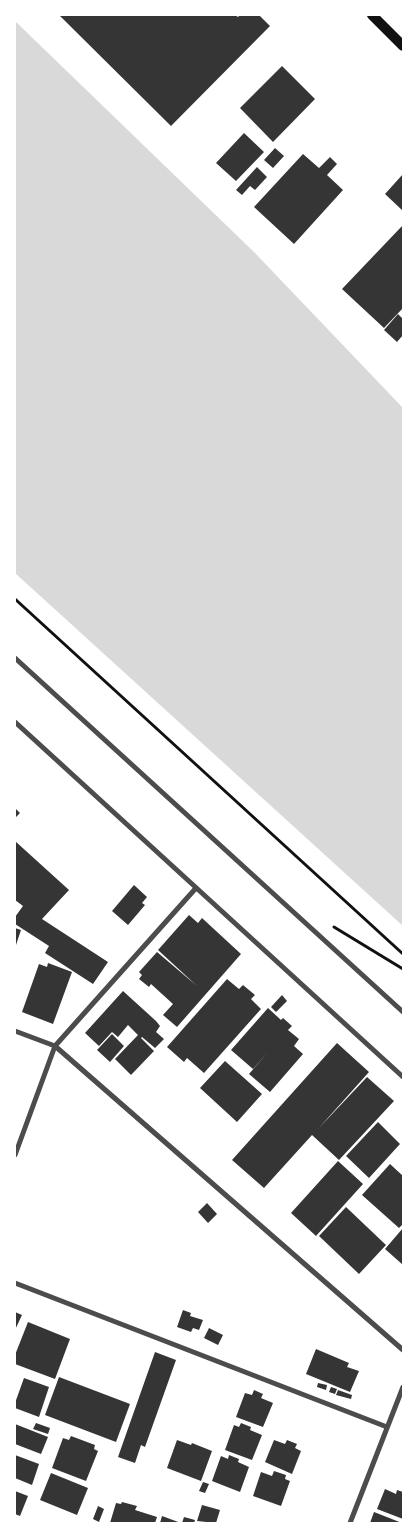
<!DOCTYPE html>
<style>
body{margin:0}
#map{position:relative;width:418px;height:1538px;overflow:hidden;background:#fff;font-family:Karla,sans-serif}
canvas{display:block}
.frame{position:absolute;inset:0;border:16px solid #fff;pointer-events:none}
</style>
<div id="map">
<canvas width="418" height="1538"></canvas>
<div class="frame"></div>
</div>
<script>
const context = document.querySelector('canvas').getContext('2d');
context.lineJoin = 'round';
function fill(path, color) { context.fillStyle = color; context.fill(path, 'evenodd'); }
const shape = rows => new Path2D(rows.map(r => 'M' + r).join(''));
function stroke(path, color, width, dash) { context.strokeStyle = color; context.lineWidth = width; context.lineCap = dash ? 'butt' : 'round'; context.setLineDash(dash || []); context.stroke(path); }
fill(shape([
 [15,21,255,253,403,408,403,926,15,573]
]), '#d9d9d9');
fill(shape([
 [59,15,235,15,238,17,240,15,259,15,270,26,171,126],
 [282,66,315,99,273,142,240,108],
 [244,133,264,152,236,181,216,163],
 [275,148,284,156,273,168,264,160],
 [303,154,319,168,330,157,337,164,327,175,343,190,294,244,254,207],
 [257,167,267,177,255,190,250,186,242,195,236,190],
 [403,174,403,211,385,194],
 [403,225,403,308,384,328,342,289],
 [398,314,403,319,403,335,397,342,384,330],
 [15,808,20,813,15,818],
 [15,841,69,890,42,919,108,962,93,984,45,953,49,946,15,924,15,917,23,906,15,900],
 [134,885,147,897,142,903,145,905,128,925,112,911],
 [189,915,198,923,202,918,241,954,177,1027,163,1015,173,1004,151,984,149,987,139,979,142,975,139,972,157,952,197,986,158,950],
 [15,928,21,930,15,948],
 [48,963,72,972,53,1024,22,1012,39,964,47,967],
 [227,979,239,989,243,985,255,995,251,999,261,1009,204,1073,187,1058,184,1062,167,1047],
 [123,991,156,1021,160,1026,156,1032,164,1039,155,1048,142,1037,141,1038,154,1051,131,1075,115,1059,138,1035,128,1025,118,1037,112,1032,99,1046,85,1033],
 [282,995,287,1001,276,1012,271,1007],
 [268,1008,281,1020,283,1018,292,1026,288,1030,299,1039,294,1046,303,1054,270,1092,249,1074,269,1051,253,1069,231,1050],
 [112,1034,124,1046,110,1062,97,1050],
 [337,1043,369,1072,318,1129,367,1077,394,1101,339,1160,312,1135,264,1188,232,1160],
 [225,1061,262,1094,237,1122,200,1088],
 [378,1122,400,1144,369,1178,346,1156],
 [338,1161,363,1184,316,1236,291,1213],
 [390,1164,403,1176,403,1224,399,1228,362,1195],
 [207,1203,217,1214,208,1223,198,1212],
 [346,1207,386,1245,359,1274,319,1236],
 [403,1228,403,1265,385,1249],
 [183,1310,191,1313,190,1316,203,1320,199,1330,193,1328,191,1332,177,1327],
 [15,1312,22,1315,15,1330],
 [28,1322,70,1339,55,1379,15,1364,15,1355],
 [209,1328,223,1335,218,1345,204,1338],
 [316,1349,349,1363,347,1367,359,1371,350,1392,306,1374],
 [155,1352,176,1360,145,1447,141,1445,135,1463,118,1457],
 [59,1377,130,1404,116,1442,45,1415],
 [24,1378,49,1387,39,1417,15,1408,15,1403],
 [318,1383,327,1385,326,1390,317,1387],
 [331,1387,337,1389,335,1394,329,1392],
 [254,1390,263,1394,261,1398,273,1403,263,1427,236,1417,245,1393,252,1395],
 [338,1390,352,1395,351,1399,336,1395],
 [36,1423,50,1428,48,1434,33,1429],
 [241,1423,251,1427,250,1430,262,1435,252,1460,225,1450,234,1425,239,1427],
 [15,1424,48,1437,41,1454,15,1444],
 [71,1436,95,1445,94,1449,98,1451,86,1481,52,1468,63,1438,69,1440],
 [177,1440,191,1445,192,1443,212,1451,201,1481,167,1468],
 [274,1440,285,1444,287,1440,297,1444,295,1448,301,1451,292,1474,265,1462],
 [15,1455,39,1464,32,1485,15,1478],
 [229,1455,239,1459,238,1462,249,1467,240,1492,212,1481,221,1456,228,1459],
 [274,1471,286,1475,285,1479,290,1481,281,1506,253,1496,261,1472,272,1476],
 [51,1473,88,1488,77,1515,40,1500],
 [203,1482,209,1484,205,1493,199,1491],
 [385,1489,396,1494,397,1490,403,1492,403,1519,377,1509],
 [15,1491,28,1496,20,1516,15,1514],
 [122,1502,137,1506,135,1510,157,1517,155,1523,110,1523,116,1503,121,1504],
 [202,1505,220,1510,216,1523,197,1521],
 [98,1506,104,1509,99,1522,93,1519],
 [374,1512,402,1523,370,1523],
 [162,1516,181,1523,160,1523],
 [184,1517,195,1520,194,1523,182,1523]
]), '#353535');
stroke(shape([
 [15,599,403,954],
 [334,927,403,969]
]), '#111', 3);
stroke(shape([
 [15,658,403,1012],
 [15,722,403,1077],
 [15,1031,55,1046,403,1350],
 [15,1155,55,1046,196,888],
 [15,1283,387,1427],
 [350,1523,403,1387]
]), '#4c4c4c', 5);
stroke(shape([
 [372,15,403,46]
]), '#111', 10);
</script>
